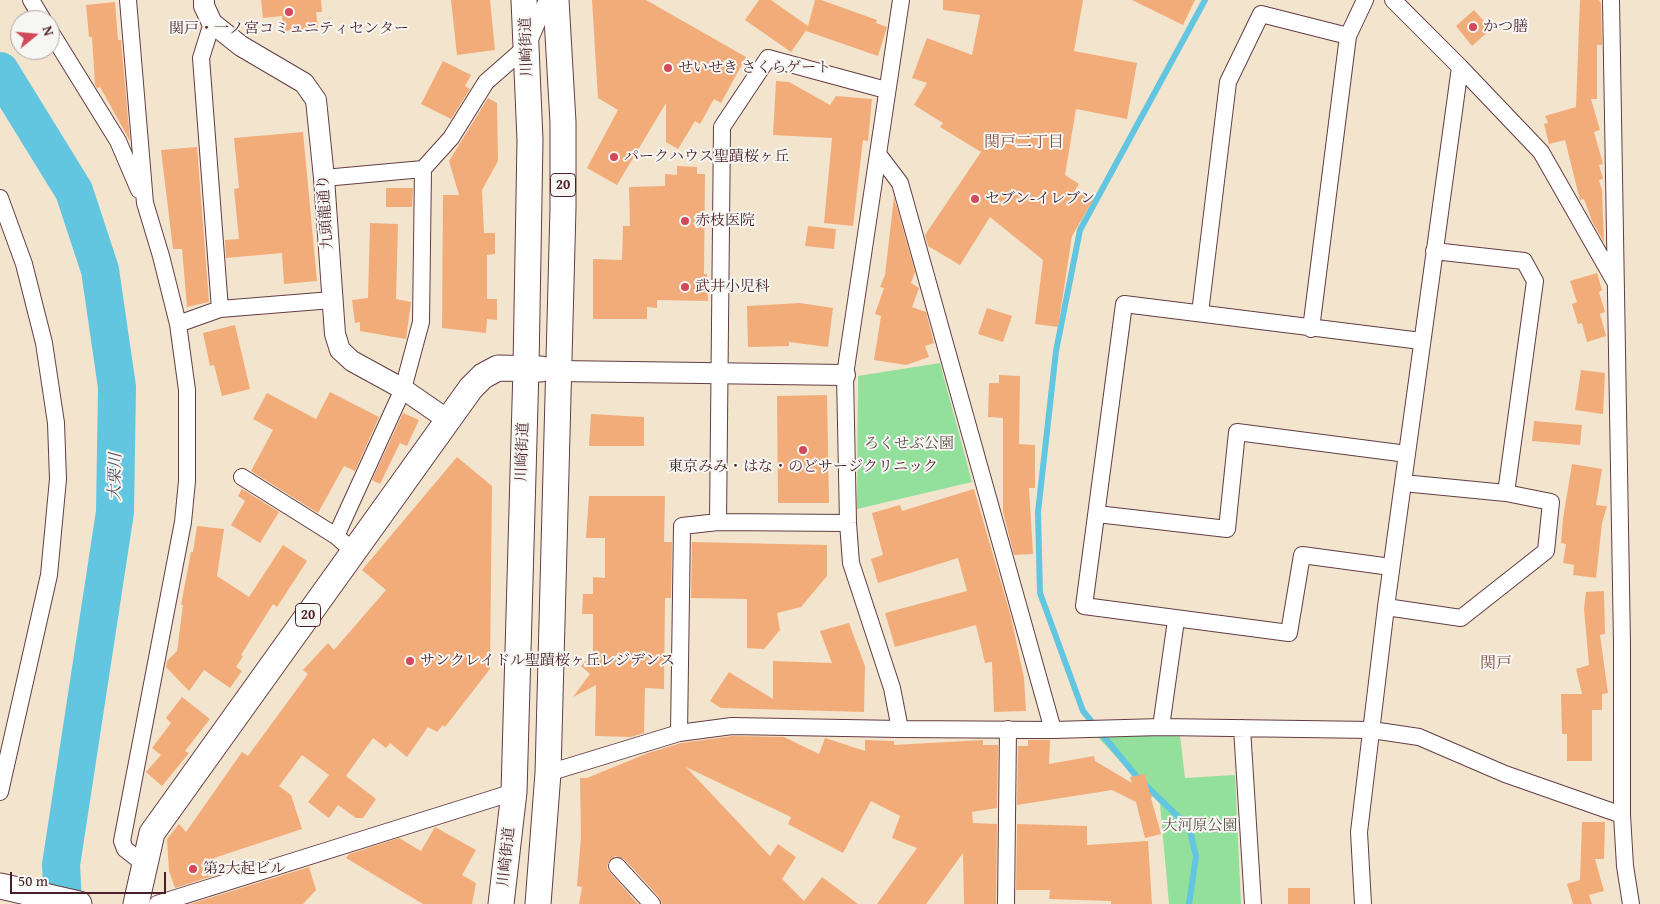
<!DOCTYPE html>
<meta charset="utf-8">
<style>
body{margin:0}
#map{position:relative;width:1660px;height:904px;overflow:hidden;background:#f3e4ce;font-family:"Gentium Book Plus",serif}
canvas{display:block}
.north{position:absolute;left:10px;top:10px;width:50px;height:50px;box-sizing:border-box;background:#f6f6f2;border:1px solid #b1a0a2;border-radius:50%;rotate:73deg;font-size:14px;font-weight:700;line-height:20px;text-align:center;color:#4a1f2b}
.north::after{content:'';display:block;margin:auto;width:18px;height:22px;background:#d1495b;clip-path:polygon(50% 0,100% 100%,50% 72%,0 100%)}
.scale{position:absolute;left:10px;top:872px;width:156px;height:22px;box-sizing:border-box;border:2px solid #4a1f2b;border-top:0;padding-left:6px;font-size:15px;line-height:18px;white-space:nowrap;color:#4a1f2b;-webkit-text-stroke:4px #f6f6f2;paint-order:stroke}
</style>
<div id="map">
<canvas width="1660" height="904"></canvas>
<div class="north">N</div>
<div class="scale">50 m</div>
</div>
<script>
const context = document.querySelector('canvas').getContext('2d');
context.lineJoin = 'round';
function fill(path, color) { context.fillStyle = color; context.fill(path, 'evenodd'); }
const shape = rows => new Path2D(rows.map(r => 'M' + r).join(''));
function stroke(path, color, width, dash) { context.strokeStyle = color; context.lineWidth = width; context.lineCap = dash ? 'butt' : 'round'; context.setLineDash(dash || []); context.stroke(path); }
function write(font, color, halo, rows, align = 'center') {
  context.font = font + ' "Gentium Book Plus","Noto Serif JP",serif'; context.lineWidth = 4; context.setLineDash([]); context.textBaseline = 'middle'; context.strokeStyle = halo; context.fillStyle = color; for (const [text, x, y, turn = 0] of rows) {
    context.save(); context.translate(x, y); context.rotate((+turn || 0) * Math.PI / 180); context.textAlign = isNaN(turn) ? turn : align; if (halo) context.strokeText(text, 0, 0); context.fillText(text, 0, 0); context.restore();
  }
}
fill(shape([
 [940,363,972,482,857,509,858,376],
 [1094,733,1180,736,1185,778,1235,775,1241,904,1169,904,1160,804]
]), '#93df9c');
stroke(shape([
 [1189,904,1196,856,1189,827,1137,777,1083,711,1040,593,1038,512,1056,351,1080,230,1205,0]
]), '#62c6e0', 6);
stroke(shape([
 [0,71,74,191,100,270,117,387,115,512,61,865,63,904]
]), '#62c6e0', 38);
fill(shape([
 [261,0,321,0,322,12,316,12,318,28,284,31,282,16,263,18],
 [451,0,490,0,495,50,457,55],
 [592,0,646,0,746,57,721,103,714,99,700,124,695,121,678,149,666,142,666,103,617,185,587,168,618,110,598,98],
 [759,0,771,0,808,26,815,0,821,0,877,20,876,23,887,27,878,56,806,31,807,29,791,52,745,20],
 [943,0,1083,0,1074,51,1137,63,1127,119,1076,109,1065,175,1079,184,1075,190,1093,200,1072,236,1058,327,1035,324,1043,260,990,217,960,265,928,246,925,235,981,152,940,127,943,123,914,105,927,83,912,78,927,38,972,55,980,15,943,10],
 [1132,0,1195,0,1183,25],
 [1580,0,1599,0,1601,3,1602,45,1597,45,1597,99,1591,99,1600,130,1594,132,1603,164,1599,165,1603,179,1599,180,1602,190,1604,242,1592,221,1584,199,1580,200,1565,140,1549,144,1544,124,1548,123,1545,116,1576,107],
 [115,2,118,40,121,40,130,141,100,87,97,88,95,85,92,37,89,37,86,5],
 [1474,10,1491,29,1472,46,1456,26],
 [443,61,471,75,465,86,470,89,451,119,421,104],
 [776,81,789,82,830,105,836,96,872,99,868,141,863,140,853,226,824,223,832,138,773,135],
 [488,98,497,103,498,161,482,190,484,233,495,233,495,254,487,255,487,299,497,299,497,320,487,319,486,333,442,328,443,195,459,195,449,161],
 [303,132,317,281,284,284,282,253,226,258,225,240,239,239,234,189,239,188,234,138],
 [197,147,209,302,187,307,182,249,173,249,161,150],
 [677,166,697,167,697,174,705,174,704,274,707,274,708,301,657,300,657,308,647,307,647,319,593,319,593,259,622,260,623,226,630,226,629,187,665,186,665,174,677,175],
 [386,188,413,188,412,207,386,207],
 [894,197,915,272,911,283,919,288,912,307,926,312,934,343,925,346,929,357,906,365,874,360,881,316,875,314,884,288,880,287,885,275],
 [370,223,398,224,396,299,411,302,406,339,360,331,360,322,355,323,352,300,368,298],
 [808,226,836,229,834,249,805,246],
 [1597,273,1602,290,1599,292,1605,312,1600,314,1606,336,1587,342,1582,323,1578,324,1572,304,1577,302,1570,281],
 [800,303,833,308,828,347,789,342,789,346,748,347,747,306],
 [987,308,1012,316,1003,342,978,334],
 [235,325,250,389,222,396,214,365,210,366,203,333],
 [1581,370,1605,373,1603,414,1575,410],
 [999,375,1020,376,1019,444,1035,445,1035,488,1029,488,1033,554,1014,555,1003,512,1003,418,988,417,989,383,999,383],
 [330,392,379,417,355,471,344,466,318,513,251,471,273,430,253,419,267,393,316,419],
 [827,395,829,503,778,503,777,396],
 [403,413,419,420,407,446,400,443,380,484,372,480],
 [591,414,644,417,644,446,589,446],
 [1534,421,1582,425,1580,445,1532,441],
 [457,457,492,486,490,669,445,727,443,725,437,732,428,727,407,757,390,743,386,748,373,738,346,776,376,799,363,818,356,818,338,805,329,818,308,802,329,775,302,755,279,786,291,795,302,829,214,858,219,874,175,888,169,871,167,839,179,824,186,832,242,752,248,756,308,674,303,670,328,643,334,650,386,590,362,570],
 [1572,464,1602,469,1596,505,1607,506,1602,523,1596,578,1573,575,1574,565,1563,563,1566,544,1561,543,1563,519],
 [242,489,279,512,260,543,231,525,245,501,238,496],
 [974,489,1011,617,1024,678,1026,711,994,712,992,662,985,663,976,625,895,647,885,613,967,591,958,558,878,583,871,559,883,555,872,513,900,505,902,511],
 [589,496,665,496,664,542,672,542,671,598,665,598,664,689,645,688,644,733,631,737,595,736,596,685,573,697,590,674,581,666,593,654,593,614,582,614,583,594,593,594,593,577,605,578,605,538,586,538],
 [197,526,224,529,217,576,249,597,283,545,307,561,277,607,273,604,241,655,243,656,236,667,242,671,230,688,204,670,189,691,166,667,167,661,177,651,183,605,181,605,191,552,193,552],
 [692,542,827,545,827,576,801,607,777,613,780,630,764,649,747,648,747,599,691,598],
 [1604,591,1605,634,1600,635,1608,693,1602,694,1602,710,1592,710,1592,761,1567,761,1567,734,1562,734,1561,694,1582,694,1576,669,1589,665,1584,609,1586,592],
 [849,623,865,666,864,712,721,708,710,701,729,672,773,699,773,661,832,663,820,631],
 [182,697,210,719,185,751,189,753,162,786,146,772,161,755,152,748,171,723,166,718],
 [733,736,784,737,819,754,825,738,865,751,865,740,894,741,894,745,983,740,983,745,998,745,997,808,972,812,973,823,997,824,996,904,964,904,963,853,926,904,877,904,917,848,892,838,900,816,871,801,843,853,788,824,791,817,686,767,770,856,778,844,796,857,782,879,804,901,822,877,858,904,662,904,659,897,624,859,615,856,608,863,607,869,638,904,579,904,582,887,577,886,581,837,580,778,587,778,648,753,681,743],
 [1028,740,1050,740,1049,764,1094,756,1095,761,1132,783,1130,777,1145,774,1150,794,1153,796,1151,798,1161,834,1145,838,1136,802,1112,790,1017,805,1018,746,1028,746],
 [1582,822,1605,822,1604,859,1595,859,1604,891,1589,895,1592,904,1573,904,1567,884,1580,880],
 [1017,824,1087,826,1087,845,1148,841,1152,904,1111,904,1111,901,1049,899,1050,890,1016,890],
 [435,827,476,850,462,875,476,883,472,904,423,904,346,858,349,854,399,838,421,851],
 [309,867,316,890,303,904,190,904],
 [1288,888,1310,888,1310,904,1288,904]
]), '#f2ac79');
const minor = shape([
 [31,0,43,20],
 [128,0,145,203,161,256,178,324,187,390,187,481,183,522,122,841,125,849,144,864],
 [1393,0,1460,67,1541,152,1614,280],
 [1611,0,1622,643,1622,815],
 [212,23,201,58,220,309],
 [50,31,118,141,139,190],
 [878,154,900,183,1053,730],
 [324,178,423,169,451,138,486,82,527,46,547,0],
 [0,198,24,264,44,343,56,423,58,479,49,575,0,792],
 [1200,313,1228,82,1261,14,1348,36],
 [178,324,220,309,332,300],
 [1311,329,1348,36,1365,0],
 [242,477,336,536,344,543],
 [1403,483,1506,493,1535,281,1524,261,1434,251],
 [1097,514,1227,529,1237,432,1407,454],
 [718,522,848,523],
 [336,536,403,389,421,322,423,169],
 [1391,567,1302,555,1289,633,1084,606,1124,304,1421,341],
 [1386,607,1461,618,1546,551,1551,502,1506,493],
 [1161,727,1176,620],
 [1242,728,1253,904],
 [900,729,892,688,851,563,848,523,845,375,901,0],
 [679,733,682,526,718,522,722,127,768,58,886,90],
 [548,773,679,733,732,726,900,729,1053,730,1161,727,1372,730,1419,737,1505,774,1622,815,1625,866,1631,904],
 [617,866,652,904],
 [157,904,514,792],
 [1006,904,1008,729],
 [1363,904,1359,832,1386,607,1460,67]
]);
const tertiary = shape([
 [204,0,204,6,212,23,241,46,304,83,316,100,324,178,335,334,340,350,352,361,403,389,448,420],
 [559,371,845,375]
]);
const primary = shape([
 [0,886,79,904],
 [136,904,152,833,471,388,483,376,498,368,541,369],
 [501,904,514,792,526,368,530,140,524,0],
 [538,904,548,773,563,208,563,122,556,0]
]);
stroke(minor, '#633d43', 18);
stroke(tertiary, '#633d43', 22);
stroke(primary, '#633d43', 27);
stroke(minor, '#fff', 16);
stroke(tertiary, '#fff', 20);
stroke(primary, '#fff', 25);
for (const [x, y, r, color] of [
 [289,12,5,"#d1495b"],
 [1473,27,5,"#d1495b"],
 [668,68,5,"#d1495b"],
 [614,157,5,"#d1495b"],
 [975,199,5,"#d1495b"],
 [685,221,5,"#d1495b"],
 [685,287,5,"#d1495b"],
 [803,450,5,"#d1495b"],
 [410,661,5,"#d1495b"],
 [193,869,5,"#d1495b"]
]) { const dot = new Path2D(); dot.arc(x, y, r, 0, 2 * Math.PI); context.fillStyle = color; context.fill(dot); stroke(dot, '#f6f6f2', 2); }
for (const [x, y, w] of [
 [563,185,25],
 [308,615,25]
]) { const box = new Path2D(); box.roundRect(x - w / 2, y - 11.5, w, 23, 4); context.fillStyle = '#f6f6f2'; context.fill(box); stroke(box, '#4a1f2b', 1); }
write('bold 14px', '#4a1f2b', null, [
 ["20",563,185],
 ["20",308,615]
]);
write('15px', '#4a1f2b', '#f6f6f2', [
 ["かつ膳",1483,27],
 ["関戸・一ノ宮コミュニティセンター",289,29,"center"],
 ["せいせき さくらゲート",678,68],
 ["パークハウス聖蹟桜ヶ丘",624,157],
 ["セブン-イレブン",985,199],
 ["赤枝医院",695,221],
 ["武井小児科",695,287],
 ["東京みみ・はな・のどサージクリニック",803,467,"center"],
 ["サンクレイドル聖蹟桜ヶ丘レジデンス",420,661],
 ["第2大起ビル",203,869]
], 'left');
write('15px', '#4a1f2b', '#f6f6f2', [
 ["川崎街道",527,47,-92],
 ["九頭龍通り",326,212,-94],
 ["川崎街道",523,452,-88],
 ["川崎街道",507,857,-84]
]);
write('15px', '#5c4f47', '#f6f6f2', [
 ["ろくせぶ公園",909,444],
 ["大河原公園",1200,826]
]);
write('16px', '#855046', '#f6f6f2', [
 ["関戸二丁目",1024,143],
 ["関戸",1496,664]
]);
write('italic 16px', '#515161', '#f6f6f2', [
 ["大栗川",116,477,-89]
]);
</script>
